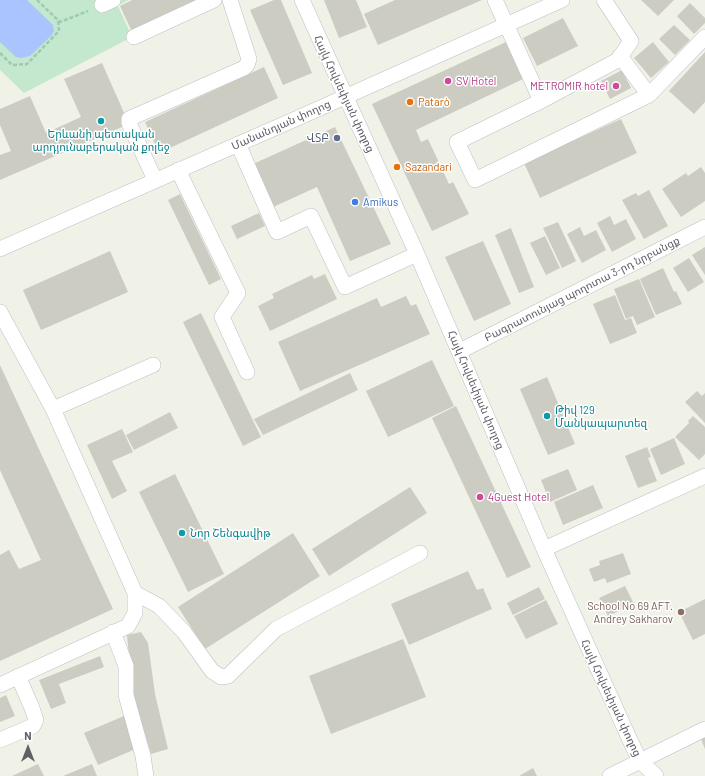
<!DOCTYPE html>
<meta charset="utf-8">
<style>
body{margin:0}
#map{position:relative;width:705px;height:776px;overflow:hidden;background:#f0f1e7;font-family:Barlow,sans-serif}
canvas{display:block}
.north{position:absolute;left:8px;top:728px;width:40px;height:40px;-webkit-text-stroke:3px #fff;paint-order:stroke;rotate:0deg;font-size:11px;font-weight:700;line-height:16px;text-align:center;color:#5f6068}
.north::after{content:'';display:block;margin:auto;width:14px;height:18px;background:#5f6068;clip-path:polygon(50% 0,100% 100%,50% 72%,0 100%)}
</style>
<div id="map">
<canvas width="705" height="776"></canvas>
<div class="north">N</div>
</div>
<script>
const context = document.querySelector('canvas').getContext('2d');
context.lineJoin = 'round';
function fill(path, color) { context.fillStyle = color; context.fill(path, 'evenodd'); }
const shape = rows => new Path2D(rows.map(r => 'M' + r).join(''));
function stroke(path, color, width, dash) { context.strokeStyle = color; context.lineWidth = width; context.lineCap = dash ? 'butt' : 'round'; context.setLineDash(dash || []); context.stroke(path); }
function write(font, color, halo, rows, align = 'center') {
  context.font = font + ' Barlow,"Noto Sans Armenian",sans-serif'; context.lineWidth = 3; context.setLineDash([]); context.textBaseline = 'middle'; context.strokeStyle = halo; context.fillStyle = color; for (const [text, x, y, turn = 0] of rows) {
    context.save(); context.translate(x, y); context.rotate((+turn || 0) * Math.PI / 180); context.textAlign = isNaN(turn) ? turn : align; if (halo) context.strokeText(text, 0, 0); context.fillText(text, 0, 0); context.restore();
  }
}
fill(shape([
 [0,0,128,0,118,6,132,37,24,93,0,70]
]), '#c4e8cd');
fill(shape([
 [0,0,27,0,53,25,54,31,52,35,30,56,21,58,16,57,0,42]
]), '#a9c4ff');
fill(shape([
 [132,0,207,0,133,34,120,6],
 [274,0,281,0,312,73,283,85,250,10],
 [324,0,356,0,367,27,339,38],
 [395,0,482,0,378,45,364,14],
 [641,0,674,0,658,16],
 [690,3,705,18,705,23,694,34,677,16],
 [563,18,578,46,537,66,523,38],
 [674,25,690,40,675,55,659,39],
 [506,42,523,79,416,130,421,142,428,139,449,184,453,182,469,214,432,231,372,104],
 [653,42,669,62,651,78,634,58],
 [705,52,705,102,694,114,669,91],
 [102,63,129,124,0,180,0,155,11,151,0,125,0,109,30,96,46,133,81,117,64,79],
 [264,67,278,98,159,153,145,122],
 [622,70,631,88,610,99,601,81],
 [621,119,637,153,540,198,524,163],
 [335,127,391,244,350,261,317,187,271,208,253,164],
 [701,167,705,173,705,201,681,217,662,189,686,173,688,176],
 [649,190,668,226,644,239,622,200,636,193,638,196],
 [180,194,221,279,209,285,168,200],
 [259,213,265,226,237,239,231,226],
 [610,216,614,225,626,219,636,239,612,252,597,223],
 [558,222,576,261,562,268,543,228],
 [580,227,584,236,596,230,606,250,582,263,567,234],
 [511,228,534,287,519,293,495,235],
 [545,236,560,268,546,275,530,243],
 [483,241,511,304,474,321,445,257],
 [705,247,705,275,692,255],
 [110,251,128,292,41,330,23,290],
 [689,258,704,282,688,292,673,268],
 [663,268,674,292,676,291,682,304,656,315,640,279],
 [325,274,337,299,270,331,258,306,274,298,272,294,312,275,314,279],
 [639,279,655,317,637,325,633,316,626,319,614,289],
 [615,295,625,320,631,318,637,333,610,344,593,304],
 [406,296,411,306,416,304,430,334,300,391,278,342,377,298,381,307],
 [201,313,261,437,243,446,183,322],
 [432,360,454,406,388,437,366,391],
 [0,365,113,609,0,661,0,555,9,550,19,569,41,560,0,470],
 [350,373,358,390,263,435,254,419],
 [547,377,575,444,548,455,520,389],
 [697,391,702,396,705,393,705,423,685,402],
 [456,406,531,567,507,578,432,418],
 [170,412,178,428,134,450,126,435],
 [693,416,705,427,705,454,699,460,675,437,689,423,688,421],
 [122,429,133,452,112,461,127,491,112,499,87,445],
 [674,438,685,464,661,475,650,449],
 [647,447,651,457,648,458,657,481,638,488,625,456],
 [568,469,577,490,550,502,541,480],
 [175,474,224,574,188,592,139,492],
 [593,485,603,508,563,525,554,502],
 [410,487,427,513,329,576,312,549],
 [293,533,320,576,205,649,178,607],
 [623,553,631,574,607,583,605,578,594,582,589,569,600,565,599,561],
 [468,571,477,590,483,588,492,609,409,645,391,604],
 [625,586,634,604,608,616,599,598],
 [539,587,545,599,513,615,507,603],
 [705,599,705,634,693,640,679,612],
 [546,600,558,624,526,639,514,616],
 [141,632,148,643,155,694,168,749,151,754,133,696,127,635],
 [403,639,426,697,331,734,309,676],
 [100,656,104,667,59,684,66,703,51,709,39,680],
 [6,695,15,716,0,722,0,698],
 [124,716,138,748,98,765,84,733],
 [705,737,705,749,701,739],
 [38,764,44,776,12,776],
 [92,764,97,776,63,776],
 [533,768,537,776,519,776]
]), '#ccccc3');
const minor = shape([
 [302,0,417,254,544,549,629,738,640,761,656,776],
 [495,0,541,101,457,142,475,180,649,95,705,37],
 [102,5,113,0],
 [134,37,214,0],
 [620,56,649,95],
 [541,101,618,60,631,41,604,0],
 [238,144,277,232,311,216,345,287,417,254],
 [178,170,238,293,222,317,247,372],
 [155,180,129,123,129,119,133,117,244,68,247,65,249,59,230,0],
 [0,249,300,117,562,0],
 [0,312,53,409,135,593,135,613,128,626,0,685],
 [460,351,705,227],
 [53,409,153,365],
 [544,549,705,476],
 [135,593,159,606,184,632,212,671,221,677,228,676,276,629,420,553],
 [113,632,126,666,126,695,143,756,146,776],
 [0,740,33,726,36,720,32,708,18,676],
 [610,776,705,729]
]);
stroke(minor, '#bebfc6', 16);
stroke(shape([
 [37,0,60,22,88,11],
 [0,53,12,65,27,64,59,31,58,19]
]), '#9dc9b5', 2.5, [4, 2]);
stroke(minor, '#fff', 15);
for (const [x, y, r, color] of [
 [448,81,4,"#d1479c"],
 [616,86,4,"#d1479c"],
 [410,102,4,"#e8710a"],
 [101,121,4,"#0f9aa8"],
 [337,138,4,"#5c6f8a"],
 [397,167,4,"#e8710a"],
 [355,202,4,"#3f7fe0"],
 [547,416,4,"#0f9aa8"],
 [480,497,4,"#d1479c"],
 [182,533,4,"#0f9aa8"],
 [681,612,4,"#8d6e63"]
]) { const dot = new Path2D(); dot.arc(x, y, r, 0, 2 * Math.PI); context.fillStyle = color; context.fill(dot); stroke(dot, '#fff', 1.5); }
write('11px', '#b23c85', '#fff', [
 ["SV Hotel",456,81],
 ["METROMIR hotel",608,86,"right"],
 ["4Guest Hotel",488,497]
], 'left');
write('11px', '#5f6068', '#fff', [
 ["Հայկ Հովսեփյան փողոց",344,94,65],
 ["Մանանդյան փողոց",281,125,-24],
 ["Բագրատունյաց պողոտա 3-րդ նրբանցք",582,289,-27],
 ["Հայկ Հովսեփյան փողոց",476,390,67],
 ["Հայկ Հովսեփյան փողոց",611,698,65]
]);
write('11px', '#c56008', '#fff', [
 ["Patarò",418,102],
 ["Sazandari",405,167]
], 'left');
write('11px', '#0d838f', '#fff', [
 ["Երևանի պետական",101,134,"center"],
 ["արդյունաբերական քոլեջ",101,147,"center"],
 ["Թիվ 129",555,410],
 ["Մանկապարտեզ",555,423],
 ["Նոր Շենգավիթ",190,533]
], 'left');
write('11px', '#4e5e75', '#fff', [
 ["ՎՏԲ",329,138]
], 'right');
write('11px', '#366cbe', '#fff', [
 ["Amikus",363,202]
], 'left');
write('11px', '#785e54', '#fff', [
 ["School No 69 AFT.",673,606],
 ["Andrey Sakharov",673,619]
], 'right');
</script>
